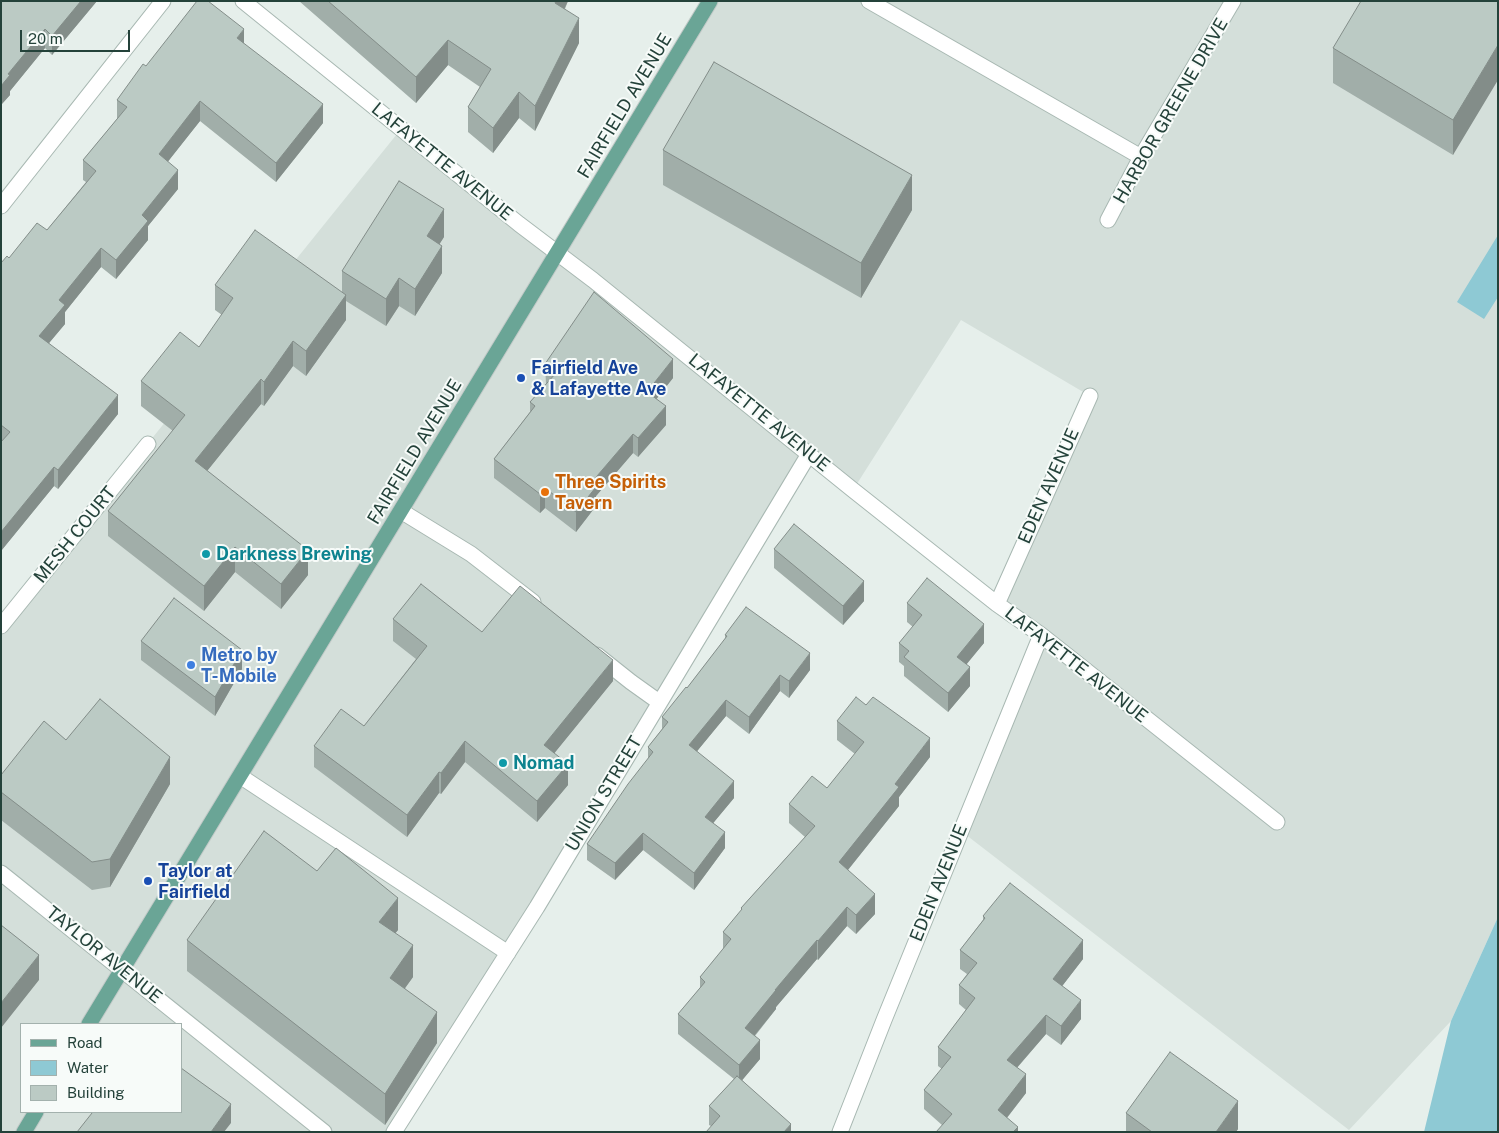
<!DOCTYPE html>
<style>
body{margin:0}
#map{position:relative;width:1499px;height:1133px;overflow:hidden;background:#e6efeb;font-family:"Public Sans",sans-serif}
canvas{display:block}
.frame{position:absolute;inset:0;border:2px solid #24423a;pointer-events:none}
.legend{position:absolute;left:20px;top:1023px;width:162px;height:90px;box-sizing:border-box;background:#f7fbf9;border:1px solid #a3b1ad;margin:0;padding:6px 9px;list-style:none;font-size:15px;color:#24423a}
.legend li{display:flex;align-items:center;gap:10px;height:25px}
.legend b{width:25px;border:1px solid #a3b1ad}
.scale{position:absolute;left:20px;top:30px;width:110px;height:22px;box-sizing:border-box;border:2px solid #24423a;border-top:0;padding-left:6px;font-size:15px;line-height:18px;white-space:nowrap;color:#24423a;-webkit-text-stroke:4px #f7fbf9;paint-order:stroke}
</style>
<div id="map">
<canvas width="1499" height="1133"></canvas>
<div class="frame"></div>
<ul class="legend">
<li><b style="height:6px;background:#6aa596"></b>Road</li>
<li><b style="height:14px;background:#8ec9d4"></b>Water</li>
<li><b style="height:14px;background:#bbcac4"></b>Building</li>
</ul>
<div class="scale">20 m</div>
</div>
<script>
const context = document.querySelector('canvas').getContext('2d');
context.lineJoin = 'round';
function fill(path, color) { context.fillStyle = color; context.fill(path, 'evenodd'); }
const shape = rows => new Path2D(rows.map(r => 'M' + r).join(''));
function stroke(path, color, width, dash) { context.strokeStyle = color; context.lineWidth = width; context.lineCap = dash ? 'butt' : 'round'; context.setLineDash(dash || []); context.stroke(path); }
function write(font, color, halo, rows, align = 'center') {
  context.font = font + ' "Public Sans",sans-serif'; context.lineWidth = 4; context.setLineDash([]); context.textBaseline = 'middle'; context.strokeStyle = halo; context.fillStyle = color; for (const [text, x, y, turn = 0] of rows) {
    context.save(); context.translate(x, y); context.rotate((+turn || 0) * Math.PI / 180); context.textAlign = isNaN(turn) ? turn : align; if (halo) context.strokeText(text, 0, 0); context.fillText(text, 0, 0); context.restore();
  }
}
fill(shape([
 [710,1,1498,1,1498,917,1451,1021,1349,1130,961,831,1041,636,997,604,1090,396,961,320,853,490,809,454,394,1132,1,1132,1,626,401,129,557,253],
 [21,1024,181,1024,181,1112,21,1112]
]), '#d4dfda');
fill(shape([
 [1498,235,1498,297,1484,319,1457,302],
 [1498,917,1498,1132,1424,1132,1451,1021]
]), '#8ec9d4');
const minor = shape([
 [243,1,519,224,593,280,853,490,997,604,1041,635,1277,822],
 [869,1,1141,157],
 [1,206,163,1],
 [1108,220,1141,157,1233,1],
 [401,511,471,554,533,602],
 [997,604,1090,396],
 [1,626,148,444],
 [597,655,631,682,659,702],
 [240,776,508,953],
 [1,873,324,1132],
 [394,1132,537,907,809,454],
 [840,1132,884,1020,1041,635]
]);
const major = shape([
 [89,1024,710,1],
 [24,1132,36,1112]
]);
stroke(minor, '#a8b8b2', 17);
stroke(major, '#c2cac8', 17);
stroke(minor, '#fff', 15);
stroke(major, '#6aa596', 15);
fill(shape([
 [1,1,97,1,52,55,45,48,10,91,10,95,1,105],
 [299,1,568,1,565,9,579,43,535,131,519,118,493,153,468,132,468,107,480,87,448,65,416,103],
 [1498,1,1453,155,1333,83,1333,48],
 [244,44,323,123,276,182,200,121,168,161,178,189,148,226,148,240,116,279,101,267,65,312,65,324,49,343,118,414,58,489,54,486,1,551,1,263,9,258,47,230,86,182,83,180,83,160,117,119,117,100,146,66],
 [663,150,912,210,861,298,663,185],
 [444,237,439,244,442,273,415,316,399,306,386,326,346,301,346,320,306,376,293,366,264,406,261,404,207,471,308,575,281,609,235,572,204,611,108,536,108,511,173,431,141,406,141,381,199,347,222,315,215,310,215,285,342,292,342,271],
 [545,364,673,378,656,399,666,425,638,457,633,453,596,496,596,506,576,532,545,508,540,513,494,478,494,459,530,412,530,402,546,384],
 [774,549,864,601,843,625,774,568],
 [907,603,984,643,966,664,970,686,948,712,904,676,904,666,899,662,899,643,913,627,907,622],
 [393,619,482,632,613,681,554,753,568,785,537,822,465,762,441,794,439,793,407,837,314,767,314,746,364,726,416,659,393,641],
 [725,635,810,670,789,698,780,691,749,734,726,716,697,751,734,798,713,823,725,848,694,890,643,850,615,880,587,860,587,844,648,759,648,747,662,729,662,717,687,688,725,639],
 [141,641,242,669,215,716,141,660],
 [837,721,930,757,899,797,899,806,848,870,875,914,856,934,847,926,818,960,817,959,776,1007,776,1009,755,1036,760,1059,742,1080,791,1132,711,1126,709,1125,709,1106,734,1079,678,1034,678,1014,700,988,700,977,723,949,723,932,741,911,741,908,805,837,789,823,789,804,827,788,855,754,837,740],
 [1,775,170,784,110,887,92,890,1,820],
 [317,871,398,930,395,933,413,977,405,988,437,1043,385,1125,187,971,187,940],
 [983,916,1083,959,1062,986,1081,1019,1061,1045,1046,1034,1017,1068,1026,1093,1007,1118,1018,1132,942,1125,924,1109,924,1090,942,1069,938,1066,938,1047,966,1010,959,1004,959,985,967,974,960,969,960,950,983,920],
 [1126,1113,1238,1129,1236,1132,1126,1132]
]), '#a1aea9');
fill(shape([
 [81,1,97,1,52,55,52,36],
 [556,1,568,1,555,28,555,3],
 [579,18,579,43,535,131,535,106],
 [45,29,45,48,10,91,10,95,1,105,1,86,8,74],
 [244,29,244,48,237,38],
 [448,40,448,65,416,103,416,77],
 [1498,45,1498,80,1453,155,1453,120],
 [519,92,519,118,493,153,493,128],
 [200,101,200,121,159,173,159,154],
 [323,104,323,123,276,182,276,163],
 [178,170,178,189,148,226,148,240,116,279,116,260,142,215],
 [912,175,912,210,861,298,861,263],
 [444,209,444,237,427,264,427,236],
 [442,246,442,273,415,316,415,289],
 [101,248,101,267,65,312,65,324,39,355,39,336,59,300],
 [399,278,399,306,386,326,386,299],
 [346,295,346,320,306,376,306,351],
 [293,341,293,366,264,406,264,382],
 [673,359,673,378,647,411,647,392],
 [261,379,261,404,195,486,195,461],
 [118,395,118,414,58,489,58,470],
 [666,406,666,425,638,457,638,438],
 [633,434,633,453,596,496,596,506,576,532,576,512,591,483],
 [54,467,54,486,1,551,1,532],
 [545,488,545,508,540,513,540,494],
 [235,547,235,572,204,611,204,586],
 [308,550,308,575,281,609,281,584],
 [864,581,864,601,843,625,843,606],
 [984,624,984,643,957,676,957,657],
 [242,650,242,669,215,716,215,697],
 [810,653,810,670,789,698,789,681],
 [613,660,613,681,544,766,544,745],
 [970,667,970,686,948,712,948,693],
 [780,675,780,691,749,734,749,717],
 [726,700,726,716,689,761,689,745],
 [930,738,930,757,899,797,899,806,839,881,839,862,895,784],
 [465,741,465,762,441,794,441,773],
 [170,757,170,784,110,887,110,859],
 [568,764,568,785,537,822,537,801],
 [439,772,439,793,407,837,407,815],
 [734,781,734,798,705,833,705,817],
 [725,832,725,848,694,890,694,873],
 [643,833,643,850,615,880,615,863],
 [875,894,875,914,856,934,856,915],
 [398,898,398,930,379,953,379,922],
 [847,907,847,926,818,960,818,941],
 [817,940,817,959,776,1007,776,1009,745,1047,745,1028,775,990],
 [1083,940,1083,959,1053,998,1053,979],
 [413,945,413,977,390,1009,390,978],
 [39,955,39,980,1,1028,1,1003],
 [1081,1000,1081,1019,1061,1045,1061,1026],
 [437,1012,437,1043,385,1125,385,1094],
 [1046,1015,1046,1034,1007,1079,1007,1060],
 [760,1040,760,1059,739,1084,739,1065],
 [2,1043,2,1069,1,1071,1,1045],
 [1026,1074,1026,1093,998,1129,998,1110],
 [1238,1101,1238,1129,1236,1132,1216,1132],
 [231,1104,231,1123,224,1132,211,1132],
 [791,1124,791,1132,784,1132],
 [1018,1127,1018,1132,1013,1132]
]), '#838d89');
const building = shape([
 [1,1,81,1,52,36,45,29,8,74,10,75,1,86,1,1],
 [197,1,208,1,244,29,237,38,323,104,276,163,200,101,159,154,178,170,142,215,148,221,116,260,101,248,59,300,65,305,39,336,118,395,58,470,54,467,1,532,1,442,10,432,1,425,1,263,7,256,9,258,37,223,47,230,96,171,83,160,127,107,117,100,143,64,146,66,197,1],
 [328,1,556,1,555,3,579,18,535,106,519,92,493,128,468,107,491,69,448,40,416,77,328,1],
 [1361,1,1498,1,1498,45,1453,120,1333,48,1361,1],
 [714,62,912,175,861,263,663,150,714,62],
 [399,181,444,209,427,236,442,246,415,289,399,278,386,299,342,271,399,181],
 [255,230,346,295,306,351,293,341,264,382,261,379,195,461,308,550,281,584,235,547,204,586,108,511,185,415,141,381,180,332,199,347,233,298,215,285,255,230],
 [594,292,673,359,647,392,666,406,638,438,633,434,591,483,596,487,576,512,545,488,540,494,494,459,535,406,530,402,556,373,545,364,594,292],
 [794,524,864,581,843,606,774,549,794,524],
 [927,578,984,624,957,657,970,667,948,693,904,657,909,651,899,643,922,615,907,603,927,578],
 [421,584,482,632,520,586,613,660,544,745,568,764,537,801,465,741,441,773,439,772,407,815,314,746,341,709,364,726,427,646,393,619,421,584],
 [174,598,242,650,215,697,141,641,174,598],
 [746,607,810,653,789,681,780,675,749,717,726,700,689,745,734,781,705,817,725,832,694,873,643,833,615,863,587,844,628,784,653,752,648,747,668,722,662,717,686,687,687,688,727,636,725,635,746,607],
 [856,697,866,705,873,697,930,738,895,784,899,787,839,862,875,894,856,915,847,907,818,941,817,940,775,990,776,990,745,1028,760,1040,739,1065,678,1014,705,982,700,977,731,939,723,932,742,909,741,908,815,826,789,804,812,776,827,788,864,742,837,721,856,697],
 [100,699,170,757,110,859,92,862,1,792,1,775,44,721,66,740,100,699],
 [264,831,317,871,336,848,398,898,379,922,413,945,390,978,437,1012,385,1094,187,940,264,831],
 [1010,883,1083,940,1053,979,1081,1000,1061,1026,1046,1015,1007,1060,1026,1074,998,1110,1018,1127,1013,1132,936,1132,952,1114,924,1090,951,1057,938,1047,975,998,959,985,977,963,960,950,985,918,983,916,1010,883],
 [1,925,39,955,1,1003,1,925],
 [1170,1052,1238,1101,1216,1132,1152,1132,1126,1113,1170,1052],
 [181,1068,231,1104,211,1132,77,1132,92,1113,91,1112,181,1112,181,1068],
 [737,1076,791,1124,784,1132,706,1132,720,1116,709,1106,737,1076]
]);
fill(building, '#bbcac4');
stroke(building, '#838d89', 1);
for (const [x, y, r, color] of [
 [521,378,5,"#1a4fb4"],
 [545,492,5,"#e8710a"],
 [206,554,5,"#0f9aa8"],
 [191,665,5,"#3f7fe0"],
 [503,763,5,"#0f9aa8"],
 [148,881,5,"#1a4fb4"]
]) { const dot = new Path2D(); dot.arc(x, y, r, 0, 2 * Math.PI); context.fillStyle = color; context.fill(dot); stroke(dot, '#f7fbf9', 2); }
write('18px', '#24423a', '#f7fbf9', [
 ["FAIRFIELD AVENUE",625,106,-59],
 ["HARBOR GREENE DRIVE",1171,111,-60],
 ["LAFAYETTE AVENUE",442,162,39],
 ["LAFAYETTE AVENUE",759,413,39],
 ["FAIRFIELD AVENUE",415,452,-59],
 ["EDEN AVENUE",1049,486,-66],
 ["MESH COURT",75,535,-51],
 ["LAFAYETTE AVENUE",1076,665,38],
 ["UNION STREET",604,794,-59],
 ["EDEN AVENUE",939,883,-68],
 ["TAYLOR AVENUE",104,955,39]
]);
write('bold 18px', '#164399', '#f7fbf9', [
 ["Fairfield Ave",531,368],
 ["& Lafayette Ave",531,389],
 ["Taylor at",158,871],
 ["Fairfield",158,892]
], 'left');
write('bold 18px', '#c56008', '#f7fbf9', [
 ["Three Spirits",555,482],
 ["Tavern",555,503]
], 'left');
write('bold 18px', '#0d838f', '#f7fbf9', [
 ["Darkness Brewing",216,554],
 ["Nomad",513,763]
], 'left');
write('bold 18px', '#366cbe', '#f7fbf9', [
 ["Metro by",201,655],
 ["T-Mobile",201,676]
], 'left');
</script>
